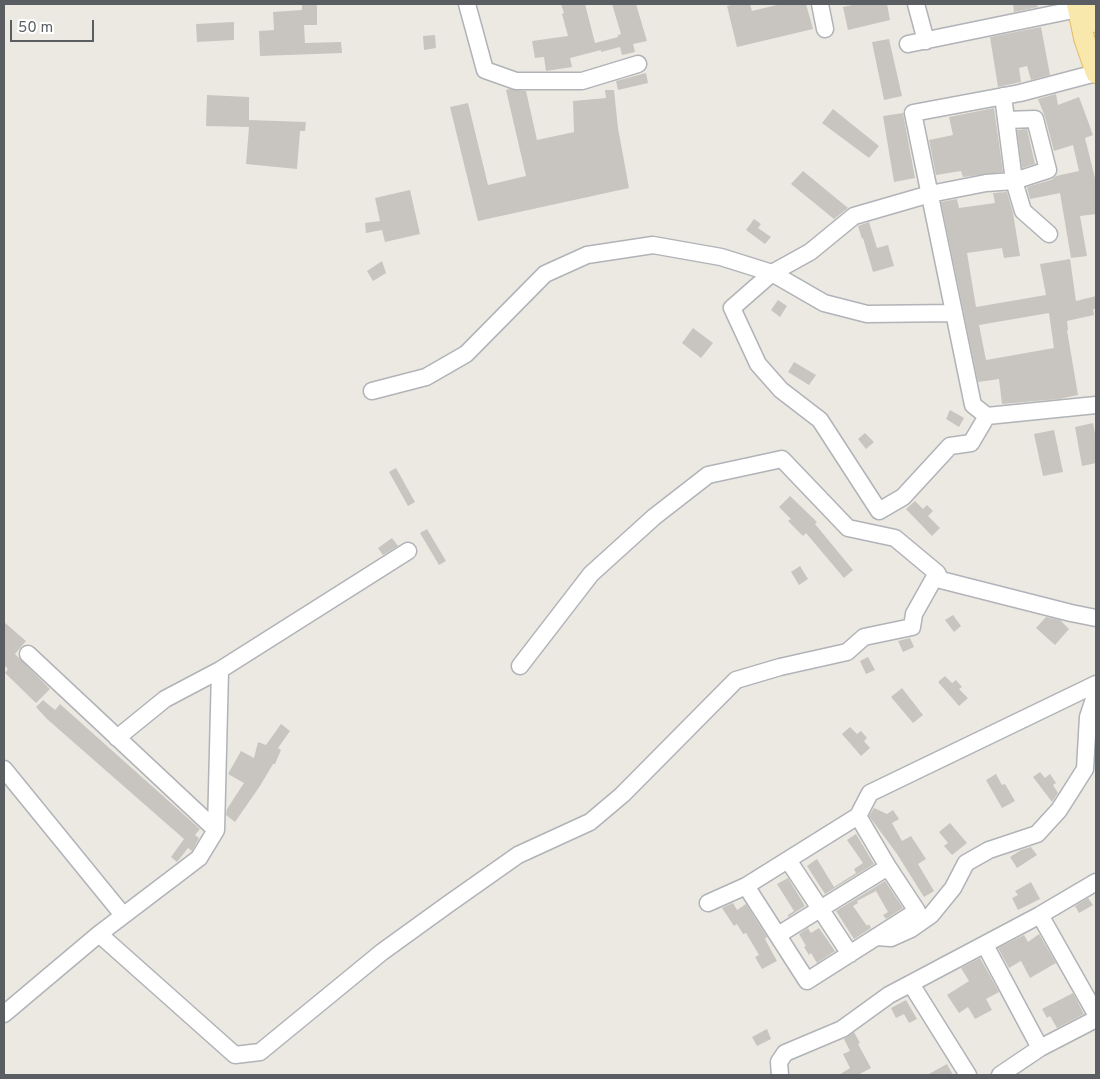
<!DOCTYPE html>
<style>
body{margin:0}
#map{position:relative;width:1100px;height:1079px;overflow:hidden;background:#ece9e2;font-family:Overpass,sans-serif}
canvas{display:block}
.frame{position:absolute;inset:0;border:5px solid #5a5e62;pointer-events:none}
.scale{position:absolute;left:10px;top:20px;width:84px;height:22px;box-sizing:border-box;border:2px solid #5a5e62;border-top:0;padding-left:6px;font-size:15px;line-height:18px;white-space:nowrap;color:#5a5e62;-webkit-text-stroke:4px #fff;paint-order:stroke}
</style>
<div id="map">
<canvas width="1100" height="1079"></canvas>
<div class="frame"></div>
<div class="scale">50 m</div>
</div>
<script>
const context = document.querySelector('canvas').getContext('2d');
context.lineJoin = 'round';
function fill(path, color) { context.fillStyle = color; context.fill(path, 'evenodd'); }
const shape = rows => new Path2D(rows.map(r => 'M' + r).join(''));
function stroke(path, color, width, dash) { context.strokeStyle = color; context.lineWidth = width; context.lineCap = dash ? 'butt' : 'round'; context.setLineDash(dash || []); context.stroke(path); }
fill(shape([
 [302,4,317,4,317,25,304,25,305,43,341,42,342,53,260,56,259,31,274,30,273,12,302,10],
 [561,4,585,4,595,43,618,37,618,35,621,34,612,4,636,4,647,41,633,44,635,52,622,55,620,47,601,52,601,50,570,58,572,67,546,71,544,57,535,58,532,41,568,36,562,14,564,13],
 [736,4,750,4,752,11,781,4,806,4,813,29,737,47,727,6],
 [857,4,887,4,890,20,848,30,843,7],
 [1013,4,1037,4,1038,7,1014,12],
 [234,22,234,40,197,42,196,24],
 [1041,27,1050,75,1031,80,1027,66,1019,68,1021,82,998,87,990,37],
 [435,35,436,48,424,50,423,36],
 [889,39,902,96,884,100,872,42],
 [646,73,648,83,618,90,616,81],
 [509,89,526,91,537,140,574,132,573,101,606,98,605,90,614,90,618,128,629,188,478,221,450,107,468,103,488,185,526,176,506,90],
 [1056,94,1058,105,1079,97,1093,135,1085,138,1096,182,1096,214,1080,216,1087,256,1071,258,1060,193,1030,199,1027,187,1051,180,1056,176,1079,171,1073,145,1054,151,1045,117,1038,99],
 [207,95,249,97,249,124,249,120,306,122,305,131,300,131,297,169,246,164,249,127,206,126],
 [994,108,1003,172,963,177,961,171,936,175,929,140,953,135,949,117],
 [833,109,879,146,869,158,822,123],
 [903,113,915,178,894,182,883,116],
 [1027,129,1035,164,1022,168,1017,130],
 [803,171,848,208,834,219,791,184],
 [410,190,420,234,385,242,382,230,366,233,365,223,380,221,375,198],
 [1007,192,1013,213,1020,256,1004,258,1002,248,967,253,976,307,1046,295,1040,264,1070,259,1076,301,1096,296,1096,309,1093,309,1094,315,1067,321,1068,330,1067,330,1078,395,1059,399,1002,404,999,379,978,382,941,202,957,199,959,208,995,203,993,193],
 [1049,313,1054,348,986,360,979,325],
 [754,219,761,224,758,228,771,237,765,244,746,230],
 [869,222,877,248,888,245,894,266,873,272,863,238,862,239,858,226],
 [382,261,386,273,373,281,367,271],
 [778,300,787,306,780,317,771,310],
 [693,328,713,343,701,358,682,343],
 [794,362,816,375,809,385,788,372],
 [950,410,964,418,959,427,946,419],
 [1093,423,1096,439,1096,463,1082,466,1075,427],
 [1054,430,1063,472,1043,476,1034,434],
 [865,433,874,442,866,449,858,439],
 [396,468,415,502,408,506,389,472],
 [790,496,817,522,815,524,853,570,844,578,806,533,803,536,788,521,791,519,779,507],
 [915,501,923,509,927,505,933,511,928,516,940,528,932,536,906,509],
 [427,529,446,561,439,565,420,533],
 [392,538,398,546,383,555,378,548],
 [800,566,808,579,799,585,791,572],
 [953,615,961,626,954,632,945,620],
 [1046,617,1060,620,1069,629,1055,645,1036,628],
 [4,622,26,641,15,654,50,689,36,703,5,673,8,669,4,665],
 [910,638,914,647,903,652,898,641],
 [868,657,875,670,866,674,860,661],
 [945,676,952,683,956,680,962,687,959,689,968,698,959,706,938,682],
 [902,688,923,715,913,723,891,697],
 [43,700,55,710,60,704,200,829,195,835,199,838,192,851,188,848,177,862,171,857,184,839,47,719,36,707],
 [281,724,290,731,278,748,281,750,275,764,273,764,260,786,235,822,226,815,227,809,244,783,228,774,241,751,254,758,258,742,266,745],
 [850,727,857,734,861,731,867,738,864,741,870,748,861,756,842,734],
 [1040,772,1045,778,1050,774,1056,783,1053,785,1058,793,1052,802,1033,777],
 [996,774,1002,785,1005,784,1015,801,1002,808,986,780],
 [874,808,887,814,893,810,899,819,892,823,902,841,911,836,926,859,918,864,934,891,924,897,897,854,869,816],
 [950,823,967,843,952,855,944,846,948,843,939,832],
 [856,834,874,864,825,894,807,866,817,859,834,887,856,873,854,869,863,863,847,840],
 [1031,847,1037,855,1017,868,1010,857,1021,850],
 [788,878,805,906,788,917,788,915,794,911,777,884],
 [885,881,903,908,886,919,883,915,888,912,876,891,857,901,858,903,853,906,867,926,869,924,871,928,854,939,836,911],
 [1031,882,1040,899,1018,910,1012,898,1018,895,1015,891],
 [1088,898,1093,905,1079,913,1075,906],
 [733,903,737,910,746,904,767,937,765,939,777,961,762,969,755,957,759,955,746,933,743,934,737,924,734,926,722,908],
 [808,928,811,933,819,928,835,951,817,963,811,953,809,955,804,947,806,946,799,934],
 [1039,934,1056,963,1030,978,1021,961,1009,968,998,948,1024,935,1028,942],
 [980,958,999,992,986,999,992,1010,975,1019,968,1007,959,1013,947,995,969,981,961,968],
 [1073,993,1084,1014,1057,1028,1050,1016,1047,1018,1042,1009],
 [906,1000,917,1019,909,1023,904,1014,896,1018,891,1008],
 [767,1029,771,1039,757,1046,752,1037],
 [854,1032,860,1043,858,1044,871,1068,858,1075,839,1075,850,1068,843,1054,850,1051,844,1039],
 [947,1064,953,1075,927,1075]
]), '#c8c4bf');
const minor = shape([
 [467,4,485,70,516,81,582,81,638,64],
 [820,4,825,29],
 [916,4,926,41],
 [908,44,1078,9],
 [1096,73,1020,93,913,113,973,405,987,416,1096,405],
 [1006,120,1035,119,1048,170,1014,181,1023,211,1049,234],
 [372,391,426,377,466,354,545,274,587,255,653,245,721,257,772,273,824,303,867,314,954,313],
 [987,416,971,443,950,446,903,497,879,511,820,420,781,390,758,364,732,308,772,273,810,252,854,216,930,194,986,183,1014,181,1003,96],
 [28,654,216,830],
 [520,666,591,574,654,517,708,475,782,459,848,528,895,538,937,573,941,580,1071,613,1096,618],
 [117,738,165,699,220,670],
 [4,769,123,915],
 [788,860,850,954],
 [746,886,807,981,917,911,888,867,858,816],
 [708,903,746,886,858,816,870,793,1096,684],
 [1040,915,1096,1014],
 [99,934,235,1055,260,1052,382,952,447,905,518,855,590,822,622,795,736,680,780,667,847,652,864,637,912,627,914,614,937,573],
 [778,935,888,867],
 [876,937,891,938,911,929,931,915,953,888,966,863,989,850,1037,834,1059,810,1085,769,1088,717,1096,693],
 [985,945,1040,1048],
 [911,984,968,1075],
 [4,1014,99,934,199,858,216,830,220,670,408,551],
 [780,1075,779,1062,785,1053,842,1029,889,995,1040,915,1096,882],
 [1000,1075,1040,1048,1096,1019]
]);
const major = shape([
 [1077,4,1084,38,1096,73],
 [1091,4,1096,22]
]);
stroke(minor, '#b0b3b7', 19);
stroke(major, '#e6ba61', 22);
stroke(minor, '#fff', 16);
stroke(major, '#f8e8ab', 20);
</script>
